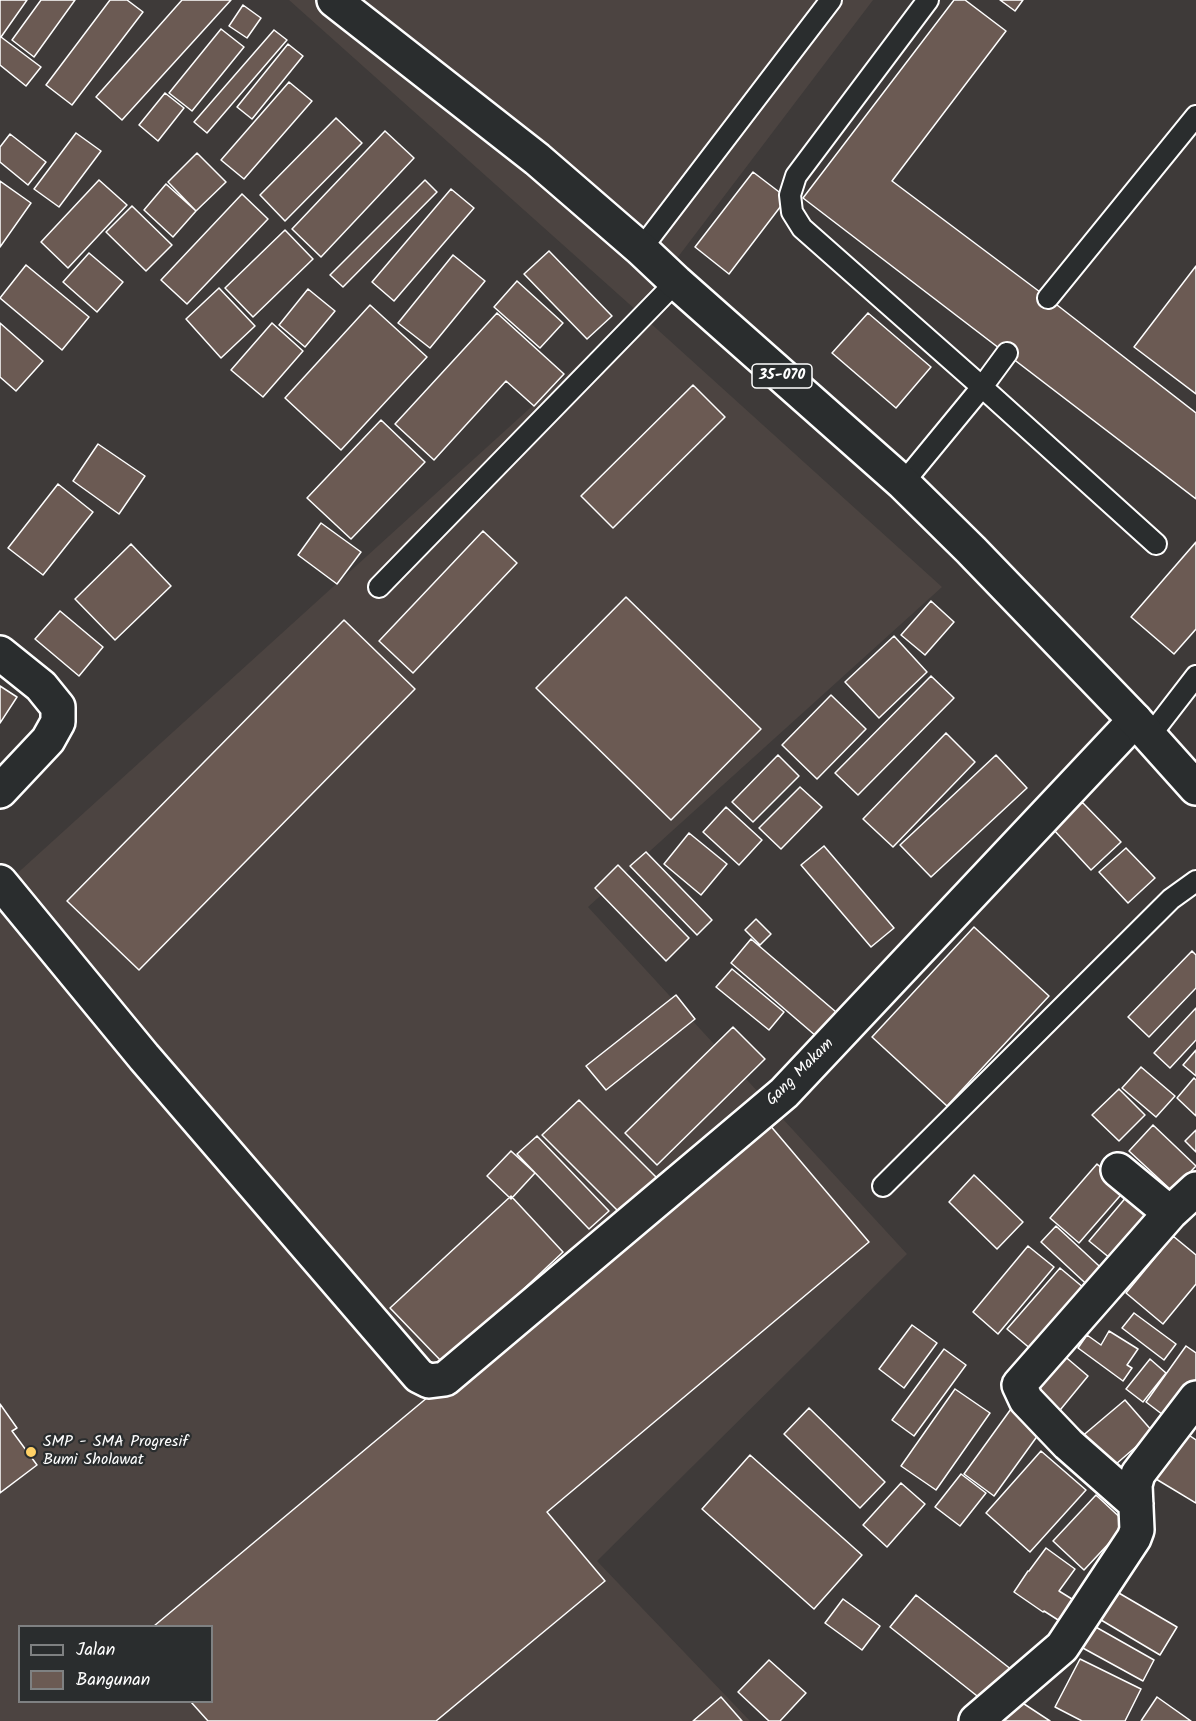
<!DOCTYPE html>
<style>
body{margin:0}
#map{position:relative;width:1196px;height:1721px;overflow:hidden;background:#3e3a39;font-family:Kalam,sans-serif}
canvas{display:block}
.legend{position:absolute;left:18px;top:1625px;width:195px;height:78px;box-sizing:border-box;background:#2a2d2e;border:2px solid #7f8182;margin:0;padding:8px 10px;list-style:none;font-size:18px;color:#fff}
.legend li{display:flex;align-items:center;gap:12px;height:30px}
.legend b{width:30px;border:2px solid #7f8182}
</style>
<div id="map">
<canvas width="1196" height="1721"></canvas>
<ul class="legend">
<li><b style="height:8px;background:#2a2d2e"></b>Jalan</li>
<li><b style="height:16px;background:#6b5a53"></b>Bangunan</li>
</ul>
</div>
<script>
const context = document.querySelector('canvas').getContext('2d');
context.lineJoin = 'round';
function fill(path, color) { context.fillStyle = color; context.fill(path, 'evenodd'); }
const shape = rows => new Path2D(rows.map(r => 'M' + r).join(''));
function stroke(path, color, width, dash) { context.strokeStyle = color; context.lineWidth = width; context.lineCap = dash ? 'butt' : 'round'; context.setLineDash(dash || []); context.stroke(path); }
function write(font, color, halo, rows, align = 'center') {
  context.font = font + ' Kalam,sans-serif'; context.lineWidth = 4.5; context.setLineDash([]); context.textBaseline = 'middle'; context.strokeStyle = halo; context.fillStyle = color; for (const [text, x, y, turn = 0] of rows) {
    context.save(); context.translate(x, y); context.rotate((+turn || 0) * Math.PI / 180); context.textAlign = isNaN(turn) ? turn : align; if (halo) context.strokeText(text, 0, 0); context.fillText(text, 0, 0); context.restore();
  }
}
fill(shape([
 [289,0,873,0,637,311,942,587,588,907,907,1254,597,1561,750,1721,0,1721,0,889,637,311],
 [20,1626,212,1626,212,1702,20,1702]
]), '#4c4441');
const building = shape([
 [0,0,27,0,1,37,41,67,26,86,0,65,0,0],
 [41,0,75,0,34,57,12,40,41,0],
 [110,0,127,0,143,12,72,105,46,85,110,0],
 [182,0,231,0,122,120,96,97,182,0],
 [954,0,965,0,1006,31,892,181,1048,298,1196,413,1196,499,803,198,954,0],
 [1000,0,1023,0,1015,11,1000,0],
 [243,5,261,18,247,38,229,26,243,5],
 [221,29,244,47,192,111,169,93,221,29],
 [274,30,287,40,207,133,194,122,274,30],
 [288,44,303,56,252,119,237,107,288,44],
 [289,82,312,101,244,179,221,160,289,82],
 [165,93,184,108,158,141,139,125,165,93],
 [336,118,362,143,285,221,260,195,336,118],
 [385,131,414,158,321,257,292,229,385,131],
 [76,133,101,151,59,207,34,189,76,133],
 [10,134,46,162,28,185,0,162,0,147,10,134],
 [197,153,226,182,196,211,168,182,197,153],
 [753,172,787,198,729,274,695,247,753,172],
 [99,180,127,205,68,268,41,242,99,180],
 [425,180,437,192,343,287,330,275,425,180],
 [0,181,31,203,0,247,0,181],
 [166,184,196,211,173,237,144,210,166,184],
 [451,189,474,208,394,301,372,282,451,189],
 [242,194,268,219,187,304,161,280,242,194],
 [132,206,172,245,146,271,106,232,132,206],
 [285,230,313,259,253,317,225,288,285,230],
 [549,251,612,316,587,339,524,274,549,251],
 [89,253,123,282,97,312,63,282,89,253],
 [453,255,485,281,430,348,398,323,453,255],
 [26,265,89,317,62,350,0,298,26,265],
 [1196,266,1196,394,1134,347,1196,266],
 [517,281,563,323,540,348,494,307,517,281],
 [219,288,255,326,221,358,186,319,219,288],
 [308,289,335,311,305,347,279,325,308,289],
 [370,305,427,357,341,450,285,398,370,305],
 [497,313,564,374,534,406,506,381,434,460,395,424,497,313],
 [868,313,931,367,896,408,832,353,868,313],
 [0,323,43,361,16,391,0,377,0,323],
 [272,323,303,351,263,397,231,370,272,323],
 [693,385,725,417,613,528,581,496,693,385],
 [381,420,425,462,351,539,307,498,381,420],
 [98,444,145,476,119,514,73,481,98,444],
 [58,484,93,512,43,575,8,548,58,484],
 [321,523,361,552,337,584,298,555,321,523],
 [483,531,517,563,413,673,379,641,483,531],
 [1196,542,1196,629,1174,654,1131,617,1196,542],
 [131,544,171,586,115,640,75,599,131,544],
 [626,597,761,729,671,820,536,688,626,597],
 [931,601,954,622,925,655,901,635,931,601],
 [60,611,103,647,79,676,35,639,60,611],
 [344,620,415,689,139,970,67,901,344,620],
 [894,636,927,672,879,718,845,682,894,636],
 [931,676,954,698,858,795,835,773,931,676],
 [0,686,17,697,0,723,0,686],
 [831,695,866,729,817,779,782,745,831,695],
 [946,733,975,762,893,847,863,819,946,733],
 [778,755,799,776,753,822,732,802,778,755],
 [996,755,1027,788,931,877,900,845,996,755],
 [800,787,822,807,781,849,759,828,800,787],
 [1082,802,1121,842,1091,870,1053,829,1082,802],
 [726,807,762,840,739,865,703,832,726,807],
 [689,833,727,864,701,895,664,864,689,833],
 [824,846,894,928,871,947,801,865,824,846],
 [1126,848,1155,878,1128,903,1099,872,1126,848],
 [646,852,712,920,697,935,630,866,646,852],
 [618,865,689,938,666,961,595,888,618,865],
 [756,919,771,934,760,945,745,930,756,919],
 [974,927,1049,996,947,1106,872,1037,974,927],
 [751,939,836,1012,816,1036,731,963,751,939],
 [1192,951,1196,955,1196,988,1149,1037,1128,1017,1192,951],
 [732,969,784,1012,769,1030,716,987,732,969],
 [676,995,695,1019,606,1090,586,1066,676,995],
 [1196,1008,1196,1040,1170,1068,1154,1053,1196,1008],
 [733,1027,765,1059,657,1165,625,1133,733,1027],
 [1196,1050,1196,1076,1183,1065,1196,1050],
 [1141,1067,1175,1096,1156,1117,1122,1088,1141,1067],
 [1194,1078,1196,1080,1196,1116,1177,1098,1194,1078],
 [1119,1089,1145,1115,1119,1141,1092,1115,1119,1089],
 [579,1100,659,1180,623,1216,542,1135,579,1100],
 [763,1117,869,1242,547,1512,605,1581,436,1721,208,1721,191,1702,212,1702,212,1626,154,1626,763,1117],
 [1153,1125,1196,1166,1172,1191,1129,1151,1153,1125],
 [1196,1130,1196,1152,1185,1141,1196,1130],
 [537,1136,609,1211,589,1229,517,1154,537,1136],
 [511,1151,535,1173,511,1199,487,1176,511,1151],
 [1097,1164,1126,1189,1079,1243,1050,1218,1097,1164],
 [974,1175,1023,1222,997,1249,949,1202,974,1175],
 [1128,1195,1154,1217,1116,1263,1089,1241,1128,1195],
 [511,1196,563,1252,444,1364,390,1308,511,1196],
 [1056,1226,1111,1277,1096,1293,1041,1242,1056,1226],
 [1173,1236,1196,1255,1196,1284,1163,1324,1126,1293,1173,1236],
 [1028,1246,1054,1267,998,1334,973,1312,1028,1246],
 [1060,1268,1084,1288,1032,1350,1007,1329,1060,1268],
 [1134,1313,1176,1344,1164,1360,1122,1328,1134,1313],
 [912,1325,937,1343,904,1388,879,1369,912,1325],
 [1109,1331,1138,1349,1127,1365,1132,1368,1123,1381,1078,1348,1087,1335,1101,1345,1109,1331],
 [1186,1346,1196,1353,1196,1387,1171,1421,1146,1402,1186,1346],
 [944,1349,966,1365,914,1436,892,1420,944,1349],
 [1062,1354,1088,1376,1056,1415,1030,1394,1062,1354],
 [1150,1359,1166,1373,1143,1402,1126,1389,1150,1359],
 [955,1389,990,1413,936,1490,901,1466,955,1389],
 [1125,1400,1153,1432,1108,1471,1080,1438,1125,1400],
 [1016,1402,1046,1424,994,1496,964,1474,1016,1402],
 [0,1404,17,1428,12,1431,37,1465,0,1493,0,1404],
 [809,1408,885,1482,860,1508,784,1434,809,1408],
 [1184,1432,1196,1440,1196,1503,1156,1479,1184,1432],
 [1041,1451,1086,1490,1030,1552,986,1513,1041,1451],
 [750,1455,862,1555,814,1609,702,1509,750,1455],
 [961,1474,986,1493,960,1526,935,1507,961,1474],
 [901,1483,925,1504,887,1547,863,1525,901,1483],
 [1096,1495,1127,1524,1084,1570,1053,1541,1096,1495],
 [1046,1548,1075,1569,1059,1591,1080,1604,1066,1625,1044,1611,1043,1612,1014,1592,1028,1571,1029,1571,1046,1548],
 [1112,1589,1177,1627,1160,1655,1096,1617,1112,1589],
 [916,1595,1012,1670,986,1703,890,1627,916,1595],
 [843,1599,880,1626,862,1650,825,1623,843,1599],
 [1094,1626,1154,1660,1143,1681,1081,1647,1094,1626],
 [1080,1659,1141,1689,1125,1721,1082,1721,1055,1707,1080,1659],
 [769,1660,806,1693,780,1721,769,1721,738,1692,769,1660],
 [721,1697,742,1721,693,1721,721,1697],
 [1157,1697,1191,1721,1141,1721,1157,1697],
 [1015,1698,1050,1721,999,1721,1015,1698]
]);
fill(building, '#6b5a53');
stroke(building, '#fff', 1.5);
const lane = shape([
 [928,0,796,176,790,195,792,212,802,228,982,387,1156,544],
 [641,249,831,0],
 [1048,298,1196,116],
 [903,483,982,387,1007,353],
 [379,587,676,282],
 [1149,737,1196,676],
 [883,1186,1171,899,1196,881]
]);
const street = shape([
 [0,653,41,686,58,707,58,722,48,740,0,791],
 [0,882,144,1057,419,1376,429,1381,445,1379,784,1093,1135,720],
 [1118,1170,1170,1213,1196,1189],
 [1136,1504,1068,1444,1026,1400,1019,1385,1170,1213],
 [976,1721,1062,1647,1134,1538,1137,1530,1135,1485,1138,1474,1196,1398]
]);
const primary = shape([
 [334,0,537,159,641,249,676,282,903,483,971,550,1135,720,1196,788]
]);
stroke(lane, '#fff', 24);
stroke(street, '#fff', 38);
stroke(primary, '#fff', 38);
stroke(lane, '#2a2d2e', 20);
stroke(street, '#2a2d2e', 33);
stroke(primary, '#2a2d2e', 33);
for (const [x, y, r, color] of [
 [31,1452,6,"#ffd166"]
]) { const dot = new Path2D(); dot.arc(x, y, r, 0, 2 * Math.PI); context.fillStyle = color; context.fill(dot); stroke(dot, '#2a2d2e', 2); }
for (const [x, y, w] of [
 [782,376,60]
]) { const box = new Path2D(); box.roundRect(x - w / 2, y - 12, w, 24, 4.5); context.fillStyle = '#2a2d2e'; context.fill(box); stroke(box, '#fff', 1.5); }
write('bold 15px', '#fff', null, [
 ["35-070",782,376]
]);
write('16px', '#fff', '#2a2d2e', [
 ["Gang Makam",801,1073,-45]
]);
write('16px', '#fff', '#2a2d2e', [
 ["SMP - SMA Progresif",43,1443],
 ["Bumi Sholawat",43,1461]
], 'left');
</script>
